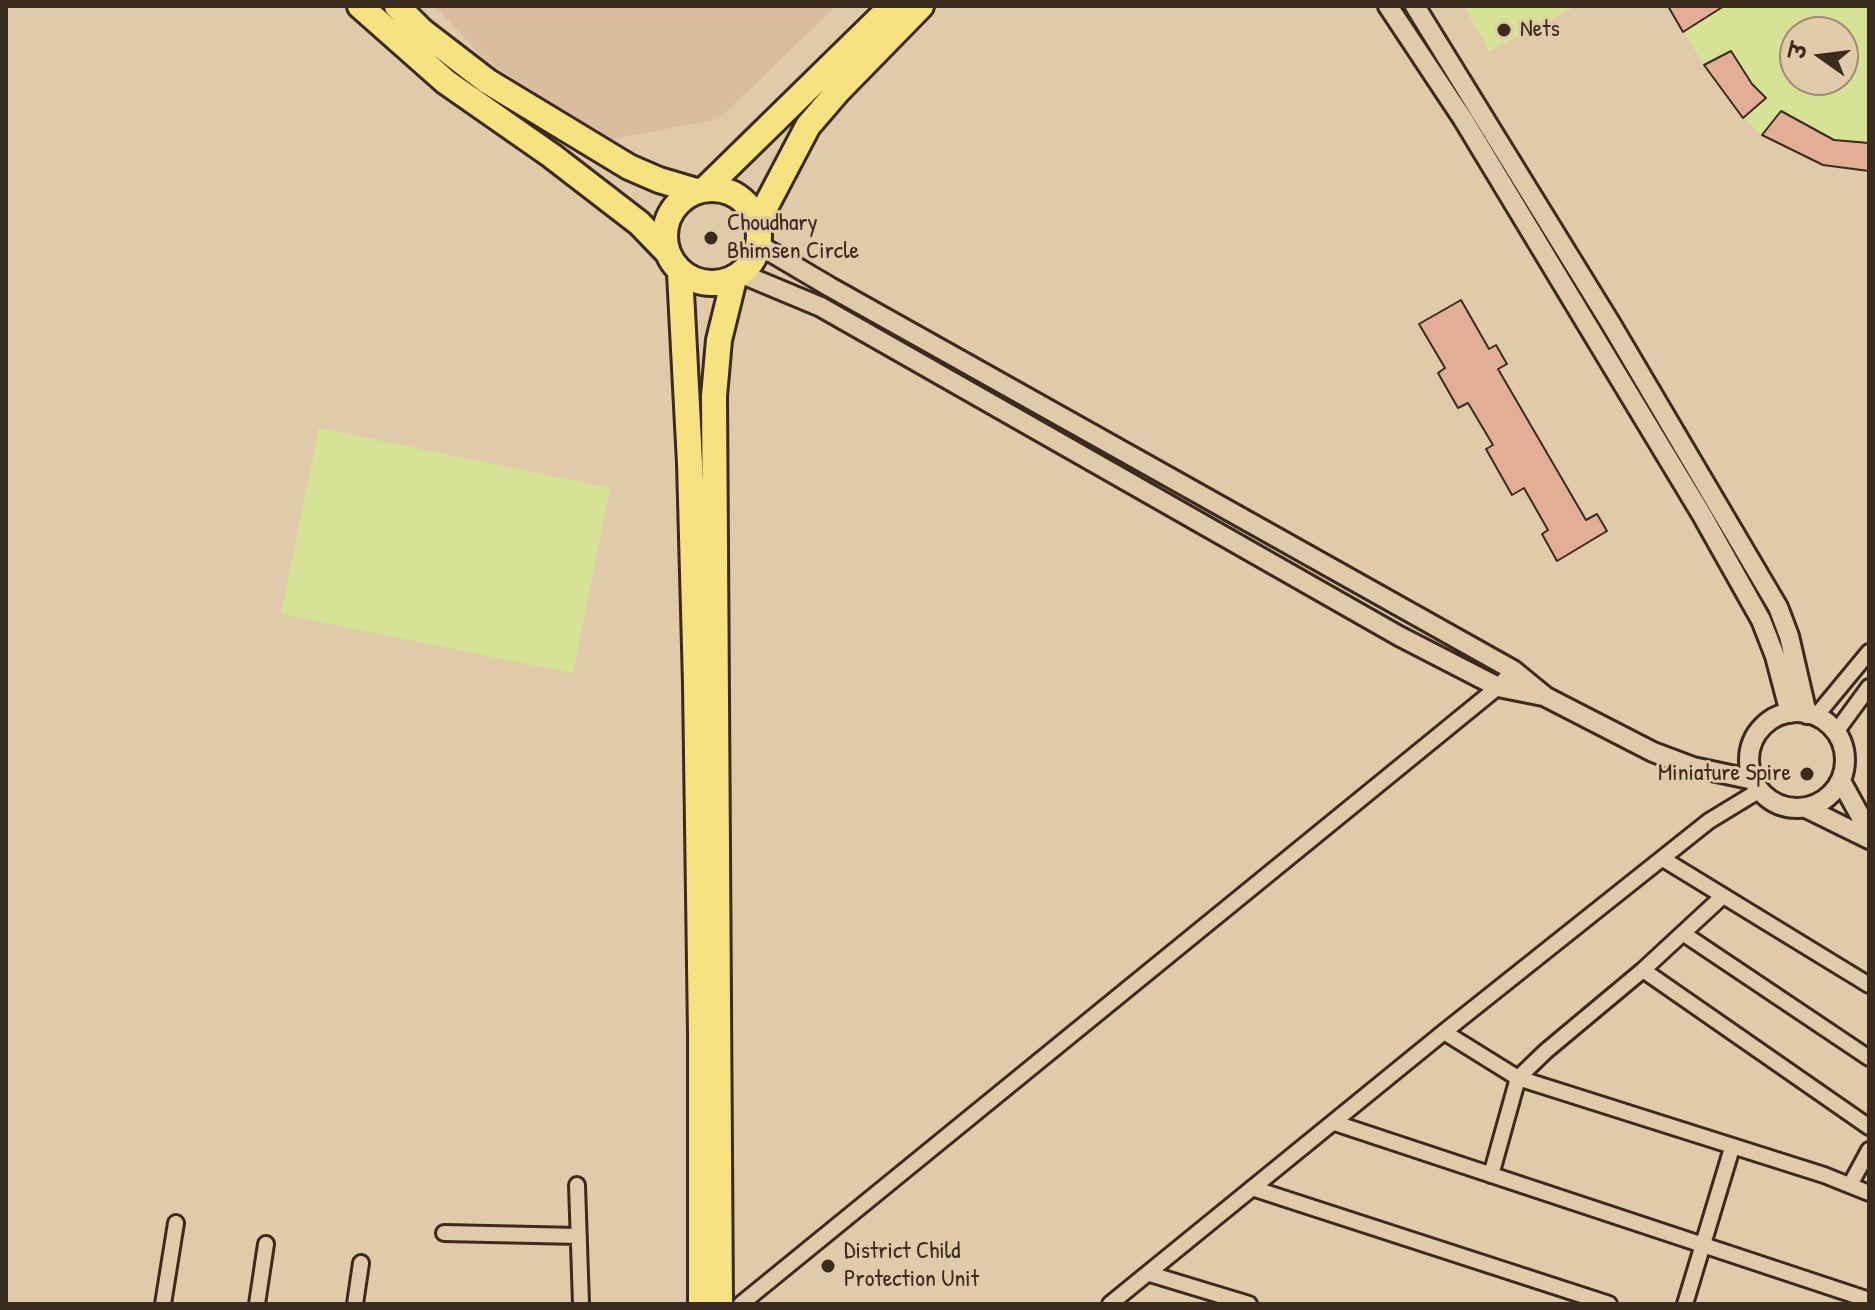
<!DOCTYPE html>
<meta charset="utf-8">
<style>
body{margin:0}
#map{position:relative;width:1875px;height:1310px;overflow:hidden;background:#e1caaa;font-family:"Patrick Hand","Playpen Sans Deva",sans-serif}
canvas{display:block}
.frame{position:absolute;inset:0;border:8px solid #3b2a1e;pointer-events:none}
.north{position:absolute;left:1779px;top:16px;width:80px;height:80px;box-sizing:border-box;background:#e1caaa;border:2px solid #9f8a72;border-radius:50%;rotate:284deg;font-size:22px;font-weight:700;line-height:32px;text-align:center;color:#3b2a1e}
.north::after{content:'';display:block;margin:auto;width:28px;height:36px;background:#3b2a1e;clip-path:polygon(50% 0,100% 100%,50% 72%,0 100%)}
</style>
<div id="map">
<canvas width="1875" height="1310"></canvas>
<div class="frame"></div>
<div class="north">उ</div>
</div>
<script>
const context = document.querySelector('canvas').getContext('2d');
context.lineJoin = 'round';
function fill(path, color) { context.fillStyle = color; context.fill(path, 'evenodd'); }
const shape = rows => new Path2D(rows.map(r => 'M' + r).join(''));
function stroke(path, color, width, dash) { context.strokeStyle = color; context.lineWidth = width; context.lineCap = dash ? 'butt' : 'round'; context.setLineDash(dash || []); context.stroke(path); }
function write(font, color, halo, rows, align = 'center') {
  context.font = font + ' "Patrick Hand",sans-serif'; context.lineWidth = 6; context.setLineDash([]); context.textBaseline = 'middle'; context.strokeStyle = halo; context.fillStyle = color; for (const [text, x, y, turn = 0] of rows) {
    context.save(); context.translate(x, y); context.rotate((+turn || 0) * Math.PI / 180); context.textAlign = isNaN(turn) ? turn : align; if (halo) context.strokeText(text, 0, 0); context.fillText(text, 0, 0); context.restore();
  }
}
fill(shape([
 [435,6,836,6,719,119,608,140,484,59]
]), '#dabc9f');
fill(shape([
 [1464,6,1569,6,1571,9,1489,51],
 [1668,6,1869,6,1869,171,1823,165,1762,135,1743,118,1713,80],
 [1795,32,1843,32,1843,80,1795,80],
 [319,428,610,488,573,673,281,614]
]), '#d6e295');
const building = shape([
 [1668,6,1724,6,1683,32,1668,6],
 [1731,51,1752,84,1766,98,1743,118,1704,65,1731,51],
 [1781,111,1834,140,1869,143,1869,171,1823,165,1762,135,1781,111],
 [1461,300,1489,349,1496,345,1507,364,1498,369,1586,520,1597,514,1607,531,1557,561,1542,534,1548,530,1524,488,1512,495,1486,449,1493,445,1468,403,1458,408,1438,373,1445,368,1419,324,1461,300]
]);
fill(building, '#e2ae96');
stroke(building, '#3b2a1e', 2);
const minor = shape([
 [1816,716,1869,652],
 [1836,732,1869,687],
 [1663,859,1869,985],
 [1684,934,1869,1058],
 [1643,970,1869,1127],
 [1444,1032,1518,1078,1824,1175,1869,1193],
 [1335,1123,1869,1300],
 [1491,1175,1518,1078,1546,1051,1643,970,1723,896],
 [577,1185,581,1304],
 [1850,1185,1869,1150],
 [1252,1188,1609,1304],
 [444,1233,579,1236],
 [1150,1274,1249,1304],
 [163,1304,176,1223],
 [257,1304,266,1244],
 [355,1304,361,1263],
 [741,1304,1498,687,1513,670],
 [1110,1304,1444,1032,1709,821,1760,790],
 [1685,1304,1732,1148]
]);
const tertiary = shape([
 [1388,6,1463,119,1702,515,1761,620,1775,656,1790,713],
 [1415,6,1611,324,1778,607,1789,636,1807,714],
 [759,245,830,287,1513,670,1546,697,1653,752,1693,767,1754,780],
 [742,274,821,307,1399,636,1498,687,1543,696],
 '1749 760a48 48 0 1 1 96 0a48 48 0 1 1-96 0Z',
 [1841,781,1869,832],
 [1806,808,1869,839]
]);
const primary = shape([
 [360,6,446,82,552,156,639,223,667,252],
 [397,6,422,31,487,81,629,167,659,180,696,191],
 '665 236a47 47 0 1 1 94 0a47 47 0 1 1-94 0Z',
 [705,189,892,6],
 [757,223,808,126,839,90,921,6],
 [680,273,690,463,696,684,701,1033,701,1304],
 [720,1304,714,396,719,340,734,279]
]);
stroke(minor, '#3b2a1e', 20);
stroke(tertiary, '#3b2a1e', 24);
stroke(primary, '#3b2a1e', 30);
stroke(minor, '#e1caaa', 14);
stroke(tertiary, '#e1caaa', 18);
stroke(primary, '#f6e281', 24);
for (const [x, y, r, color] of [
 [1504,30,8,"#3b2a1e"],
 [711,238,8,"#3b2a1e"],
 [1807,774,8,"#3b2a1e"],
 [828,1266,8,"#3b2a1e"]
]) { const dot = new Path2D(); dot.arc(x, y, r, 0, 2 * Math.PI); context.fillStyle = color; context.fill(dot); stroke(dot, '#e1caaa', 3); }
write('24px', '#3b2a1e', '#e1caaa', [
 ["Nets",1520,30],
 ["Choudhary",727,224],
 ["Bhimsen Circle",727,252],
 ["Miniature Spire",1791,774,"right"],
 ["District Child",844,1252],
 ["Protection Unit",844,1280]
], 'left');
</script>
